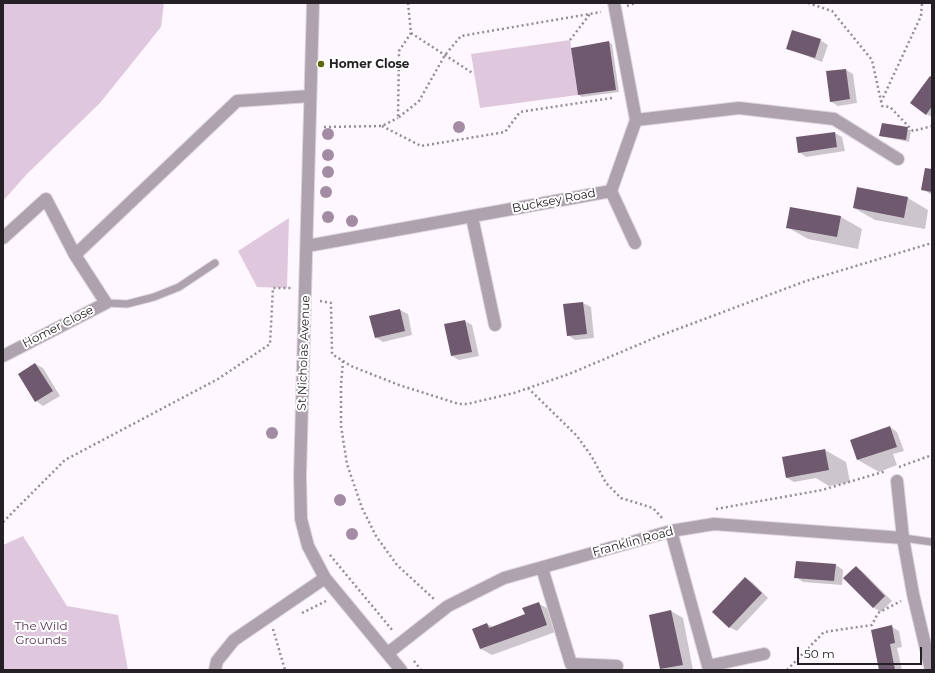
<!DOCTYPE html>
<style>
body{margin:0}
#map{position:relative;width:935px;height:673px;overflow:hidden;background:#fff7ff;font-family:Montserrat,sans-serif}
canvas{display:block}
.frame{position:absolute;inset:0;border:4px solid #252025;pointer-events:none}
.scale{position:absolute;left:797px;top:647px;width:125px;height:18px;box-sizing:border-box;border:2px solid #252025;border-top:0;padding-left:5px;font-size:12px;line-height:14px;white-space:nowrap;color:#252025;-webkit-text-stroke:3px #fff;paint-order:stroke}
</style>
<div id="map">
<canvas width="935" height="673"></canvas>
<div class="frame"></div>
<div class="scale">50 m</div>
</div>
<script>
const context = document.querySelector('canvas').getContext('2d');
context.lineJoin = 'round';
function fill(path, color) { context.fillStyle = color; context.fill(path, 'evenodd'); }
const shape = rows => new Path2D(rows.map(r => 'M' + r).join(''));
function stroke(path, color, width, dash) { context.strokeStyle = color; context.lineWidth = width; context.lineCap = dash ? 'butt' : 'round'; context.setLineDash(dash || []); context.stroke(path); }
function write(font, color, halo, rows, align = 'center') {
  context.font = font + ' Montserrat,sans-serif'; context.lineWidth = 4; context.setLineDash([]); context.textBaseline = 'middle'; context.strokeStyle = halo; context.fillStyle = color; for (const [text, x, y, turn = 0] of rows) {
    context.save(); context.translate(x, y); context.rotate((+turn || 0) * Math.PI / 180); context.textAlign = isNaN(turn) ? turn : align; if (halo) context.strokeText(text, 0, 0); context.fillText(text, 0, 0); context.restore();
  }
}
fill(shape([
 [3,3,164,3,161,27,100,103,27,174,3,201],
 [570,40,578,95,480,108,471,54],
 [289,218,287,288,257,287,238,251],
 [23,536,67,606,118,615,128,670,3,670,3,545]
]), '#dfc8de');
fill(shape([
 [820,40,828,45,822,62,787,48],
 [609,42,612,44,619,92,582,97,579,95],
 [846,70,853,74,857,103,838,106,830,101],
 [932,78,932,117,926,114],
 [882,124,911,130,909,142,881,136],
 [835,133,842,137,845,151,806,157,799,152],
 [932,170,932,195,922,189],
 [908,198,928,210,925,229,875,220,854,208],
 [791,208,841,217,862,229,858,249,808,239,787,227],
 [583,303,591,307,594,338,575,340,568,335,564,305],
 [400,310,408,314,412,335,383,342,375,337],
 [465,321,472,325,479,356,459,360,452,356],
 [35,364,43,368,60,396,43,406,36,401],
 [890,427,897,432,904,451,893,454,897,465,879,472,858,460,851,441],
 [825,450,846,462,850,482,829,486,816,478,794,482,787,478],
 [836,565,843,570,842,585,803,582,796,577],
 [856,567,863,572,892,601,881,612,873,607],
 [745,578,752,582,768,598,737,631,729,627],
 [538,603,550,610,558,631,492,655,481,649,473,629,487,624,493,627,526,615],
 [671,611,683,618,693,670,664,670,661,668],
 [892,627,899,631,902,647,897,648,902,670,880,670]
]), '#0003');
fill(shape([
 [792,30,821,39,815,58,786,49],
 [609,41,616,90,578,95,571,48],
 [846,69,850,99,830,102,826,71],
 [930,76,932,77,932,106,926,115,910,103],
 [882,123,908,127,906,140,879,136],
 [835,132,837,147,798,153,796,137],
 [925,168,932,169,932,192,921,190],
 [857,187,908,197,904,218,853,208],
 [790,207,841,216,837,237,786,228],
 [583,302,587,334,567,336,563,304],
 [400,309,405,331,375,338,369,316],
 [465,320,472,352,451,356,444,324],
 [35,363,53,391,35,402,18,374],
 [890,426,897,447,857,460,850,440],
 [825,449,829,470,786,478,782,457],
 [796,561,836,564,834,581,794,578],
 [856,566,885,596,873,608,843,578],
 [745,577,762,593,729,628,712,612],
 [539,602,547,625,480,649,472,629,487,623,489,628,525,614,522,608],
 [671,610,683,665,660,669,649,615],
 [892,625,895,643,890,644,895,670,879,670,871,630]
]), '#6f596e');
const lane = shape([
 [106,303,127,304,154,297,179,287,215,263],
 [903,538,932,542]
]);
const street = shape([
 [313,3,300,476,301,519,308,546,325,578,401,670],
 [636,120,739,108,834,119,898,159],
 [611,191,635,243],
 [472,217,495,325],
 [3,238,46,199,75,255],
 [307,246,611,191,636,120,614,3],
 [3,356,106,303,75,255,237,101,310,96],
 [897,481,903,538],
 [671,531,708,666,764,654],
 [542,568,571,664,617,666],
 [388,653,448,606,504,578,671,531,714,524,903,538,913,594,931,670],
 [215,670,217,661,234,640,325,578]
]);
stroke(lane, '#dcd5dc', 9);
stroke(street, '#dcd5dc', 14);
stroke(shape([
 [408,3,411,33,399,51,398,118,419,101,445,55,461,36,601,12],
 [808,3,832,11,872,60,882,106,890,107,913,131,932,126],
 [627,6,635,3],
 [411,33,474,74],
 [570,40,590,14],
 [881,102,921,16,922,3],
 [382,126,421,146,505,132,520,112,612,98],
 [324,127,382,126,398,118],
 [320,301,331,303,332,354,351,366,399,385,459,404,467,404,514,393,569,374,659,336,806,281,932,243],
 [343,361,341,385,341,426,347,464,362,508,376,536,397,565,435,600],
 [528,388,577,436,592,457,606,483,621,498,653,508,662,518],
 [899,467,932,455],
 [716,509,822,490,886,471],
 [3,522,65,460,218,379,270,344,273,288,291,288],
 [330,555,393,631],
 [302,613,326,601],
 [273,629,285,670],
 [414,661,421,670],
 [787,670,824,632,872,625,878,613,901,601]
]), '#938d93', 2.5, [2, 3]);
stroke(lane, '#ada2ad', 7);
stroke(street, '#ada2ad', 12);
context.fillStyle = '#a38ca3';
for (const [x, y] of [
 [459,127],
 [328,134],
 [328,155],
 [328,172],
 [326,192],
 [328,217],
 [352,221],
 [272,433],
 [340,500],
 [352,534]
]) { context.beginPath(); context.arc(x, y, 6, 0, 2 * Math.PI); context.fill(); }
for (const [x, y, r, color] of [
 [321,64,4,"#5c680c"]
]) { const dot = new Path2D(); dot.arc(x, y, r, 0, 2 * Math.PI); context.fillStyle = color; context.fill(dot); stroke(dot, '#fff', 1.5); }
write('bold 12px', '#252025', '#fff', [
 ["Homer Close",329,64]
], 'left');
write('12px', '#252025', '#fff', [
 ["Bucksey Road",554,201,-11],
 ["Homer Close",58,327,-27],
 ["St Nicholas Avenue",304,353,-88],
 ["Franklin Road",633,542,-15]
]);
write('12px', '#573457', '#fff', [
 ["The Wild",41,626],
 ["Grounds",41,640]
]);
</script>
